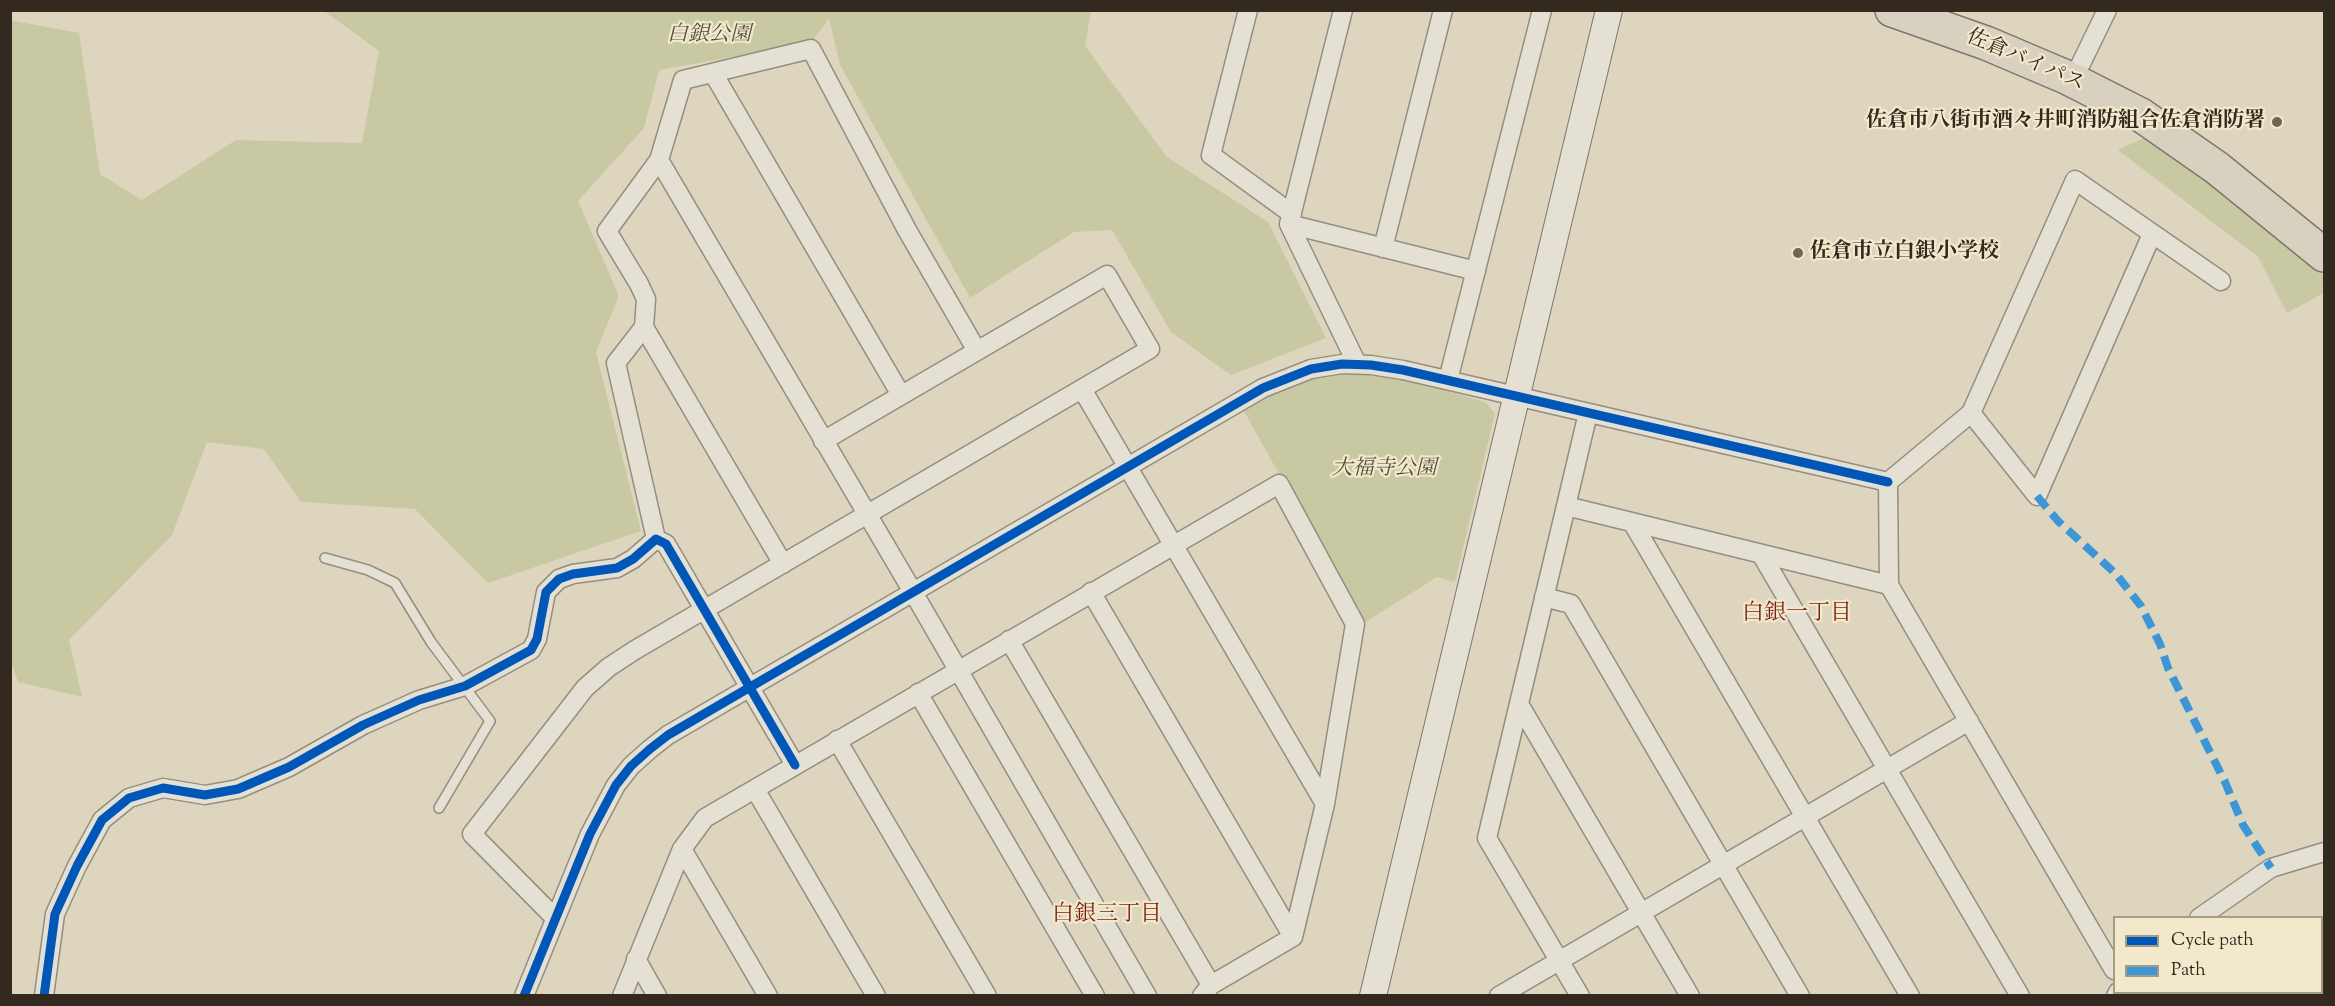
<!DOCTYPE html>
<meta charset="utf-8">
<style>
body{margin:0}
#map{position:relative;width:2335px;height:1006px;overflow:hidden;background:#ded5be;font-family:"Sorts Mill Goudy",serif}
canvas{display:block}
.frame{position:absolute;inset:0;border:12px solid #34291e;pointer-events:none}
.legend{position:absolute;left:2113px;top:916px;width:210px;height:78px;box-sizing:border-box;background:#f2e8cc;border:2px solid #a69c86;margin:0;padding:8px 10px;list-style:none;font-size:18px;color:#34291e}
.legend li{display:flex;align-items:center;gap:12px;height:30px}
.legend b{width:30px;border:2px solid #a69c86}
</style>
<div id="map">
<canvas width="2335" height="1006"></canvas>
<div class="frame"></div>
<ul class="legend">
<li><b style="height:8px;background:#0057b8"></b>Cycle path</li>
<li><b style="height:8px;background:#3d96d5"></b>Path</li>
</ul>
</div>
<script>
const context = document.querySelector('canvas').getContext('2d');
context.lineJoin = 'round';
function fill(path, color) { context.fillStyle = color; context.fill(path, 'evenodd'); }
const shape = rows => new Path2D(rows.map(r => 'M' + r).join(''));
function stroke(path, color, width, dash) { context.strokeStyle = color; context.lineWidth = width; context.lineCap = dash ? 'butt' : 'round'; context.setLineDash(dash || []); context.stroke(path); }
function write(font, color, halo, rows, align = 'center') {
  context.font = font + ' "Sorts Mill Goudy","Noto Serif JP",serif'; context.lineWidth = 4.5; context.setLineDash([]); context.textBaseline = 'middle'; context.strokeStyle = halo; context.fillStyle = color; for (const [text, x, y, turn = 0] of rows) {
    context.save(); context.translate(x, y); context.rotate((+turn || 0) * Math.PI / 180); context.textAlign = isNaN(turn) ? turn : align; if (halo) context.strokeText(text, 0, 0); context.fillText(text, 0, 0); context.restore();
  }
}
fill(shape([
 [324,11,1091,11,1085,46,1167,157,1268,222,1326,338,1231,375,1171,332,1112,230,1074,232,970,298,840,65,829,18,811,43,659,70,644,128,578,201,619,296,596,352,641,531,488,583,415,509,301,502,264,449,207,442,172,535,69,640,82,697,18,682,10,659,10,20,79,33,100,174,142,200,236,140,362,143,379,51],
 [2150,135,2324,276,2324,293,2287,313,2258,257,2118,150],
 [1341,373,1377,373,1408,379,1485,402,1495,413,1455,582,1437,577,1362,624,1244,411,1275,393,1313,378]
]), '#c8c9a2');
const lane = shape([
 [325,558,368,570,395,583,431,642,490,721,439,808]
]);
const street = shape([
 [1248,10,1211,155,1292,214],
 [1343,10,1289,224,1357,364],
 [713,73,901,395],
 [2073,80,2107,10],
 [659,160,913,592,1147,996],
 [1289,224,1476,271],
 [1383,248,1443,10],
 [644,327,783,564],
 [1448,380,1542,10],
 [1082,389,1325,804],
 [1971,413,2075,180,2221,281],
 [1566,506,1588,413],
 [1632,522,1910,996],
 [656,539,616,363,644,327,646,299,639,284,607,231,659,160,683,80,811,49,907,230,977,351],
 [1761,554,2020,996],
 [1091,592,1293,937],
 [1544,597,1571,604,1800,996],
 [1009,640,1211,985],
 [918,693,1095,996],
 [1519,704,1690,996],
 [837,740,987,996],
 [755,789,876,996],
 [682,849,768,996],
 [555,918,472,834,585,688,609,667,635,650,1150,349,1107,275,823,441],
 [2199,918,2271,868,2324,852],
 [636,959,657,996],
 [2114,970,1889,585,1888,482,1971,413,2037,496,2152,234],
 [44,996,55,914,77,866,102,820,129,798,163,788,205,795,238,789,289,767,363,725,419,700,465,686,531,650,537,639,546,592,559,579,573,574,617,568,633,559,656,539,666,544,795,765],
 [524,996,590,834,616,785,631,766,650,749,668,735,1263,388,1311,369,1342,364,1371,365,1403,370,1888,482],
 [622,996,682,849,705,818,1279,484,1355,624,1325,804,1293,937,1211,985,1202,996],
 [1499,996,1969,721],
 [1580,996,1487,838,1566,506,1889,585],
 [2116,996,2118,992]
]);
const secondary = shape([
 [1373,996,1609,10]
]);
const highway = shape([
 [1892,10,1986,43,2066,77,2141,115,2217,168,2324,255]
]);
stroke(lane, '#948e80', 12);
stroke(street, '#948e80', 21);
stroke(secondary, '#7d766a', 28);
stroke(highway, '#7d766a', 36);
stroke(lane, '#e5e0d4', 9);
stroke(street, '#e5e0d4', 18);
stroke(secondary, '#e5e0d4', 26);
stroke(highway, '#d8d1c0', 33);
stroke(shape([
 [2037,496,2058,521,2116,574,2141,606,2160,644,2168,668,2225,782,2243,825,2271,868]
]), '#3d96d5', 8, [15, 8]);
stroke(shape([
 [44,996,55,914,77,866,102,820,129,798,163,788,205,795,238,789,289,767,363,725,419,700,465,686,531,650,537,639,546,592,559,579,573,574,617,568,633,559,656,539,666,544,795,765],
 [524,996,590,834,616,785,631,766,650,749,668,735,1263,388,1311,369,1342,364,1371,365,1403,370,1888,482]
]), '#0057b8', 9);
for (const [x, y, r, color] of [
 [2277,122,6,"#706556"],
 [1798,253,6,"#706556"]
]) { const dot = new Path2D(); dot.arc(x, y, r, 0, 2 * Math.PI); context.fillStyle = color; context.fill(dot); stroke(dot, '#f2e8cc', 2); }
write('italic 21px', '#544f3a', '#f2e8cc', [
 ["白銀公園",709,36],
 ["大福寺公園",1384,470]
]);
write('21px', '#34291e', '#f2e8cc', [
 ["佐倉バイパス",2025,62,23]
]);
write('bold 21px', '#34291e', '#f2e8cc', [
 ["佐倉市八街市酒々井町消防組合佐倉消防署",2265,122],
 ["佐倉市立白銀小学校",1810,253,"left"]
], 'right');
write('22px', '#7a1f14', '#f2e8cc', [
 ["白銀一丁目",1797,615],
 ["白銀三丁目",1107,916]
]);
</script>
